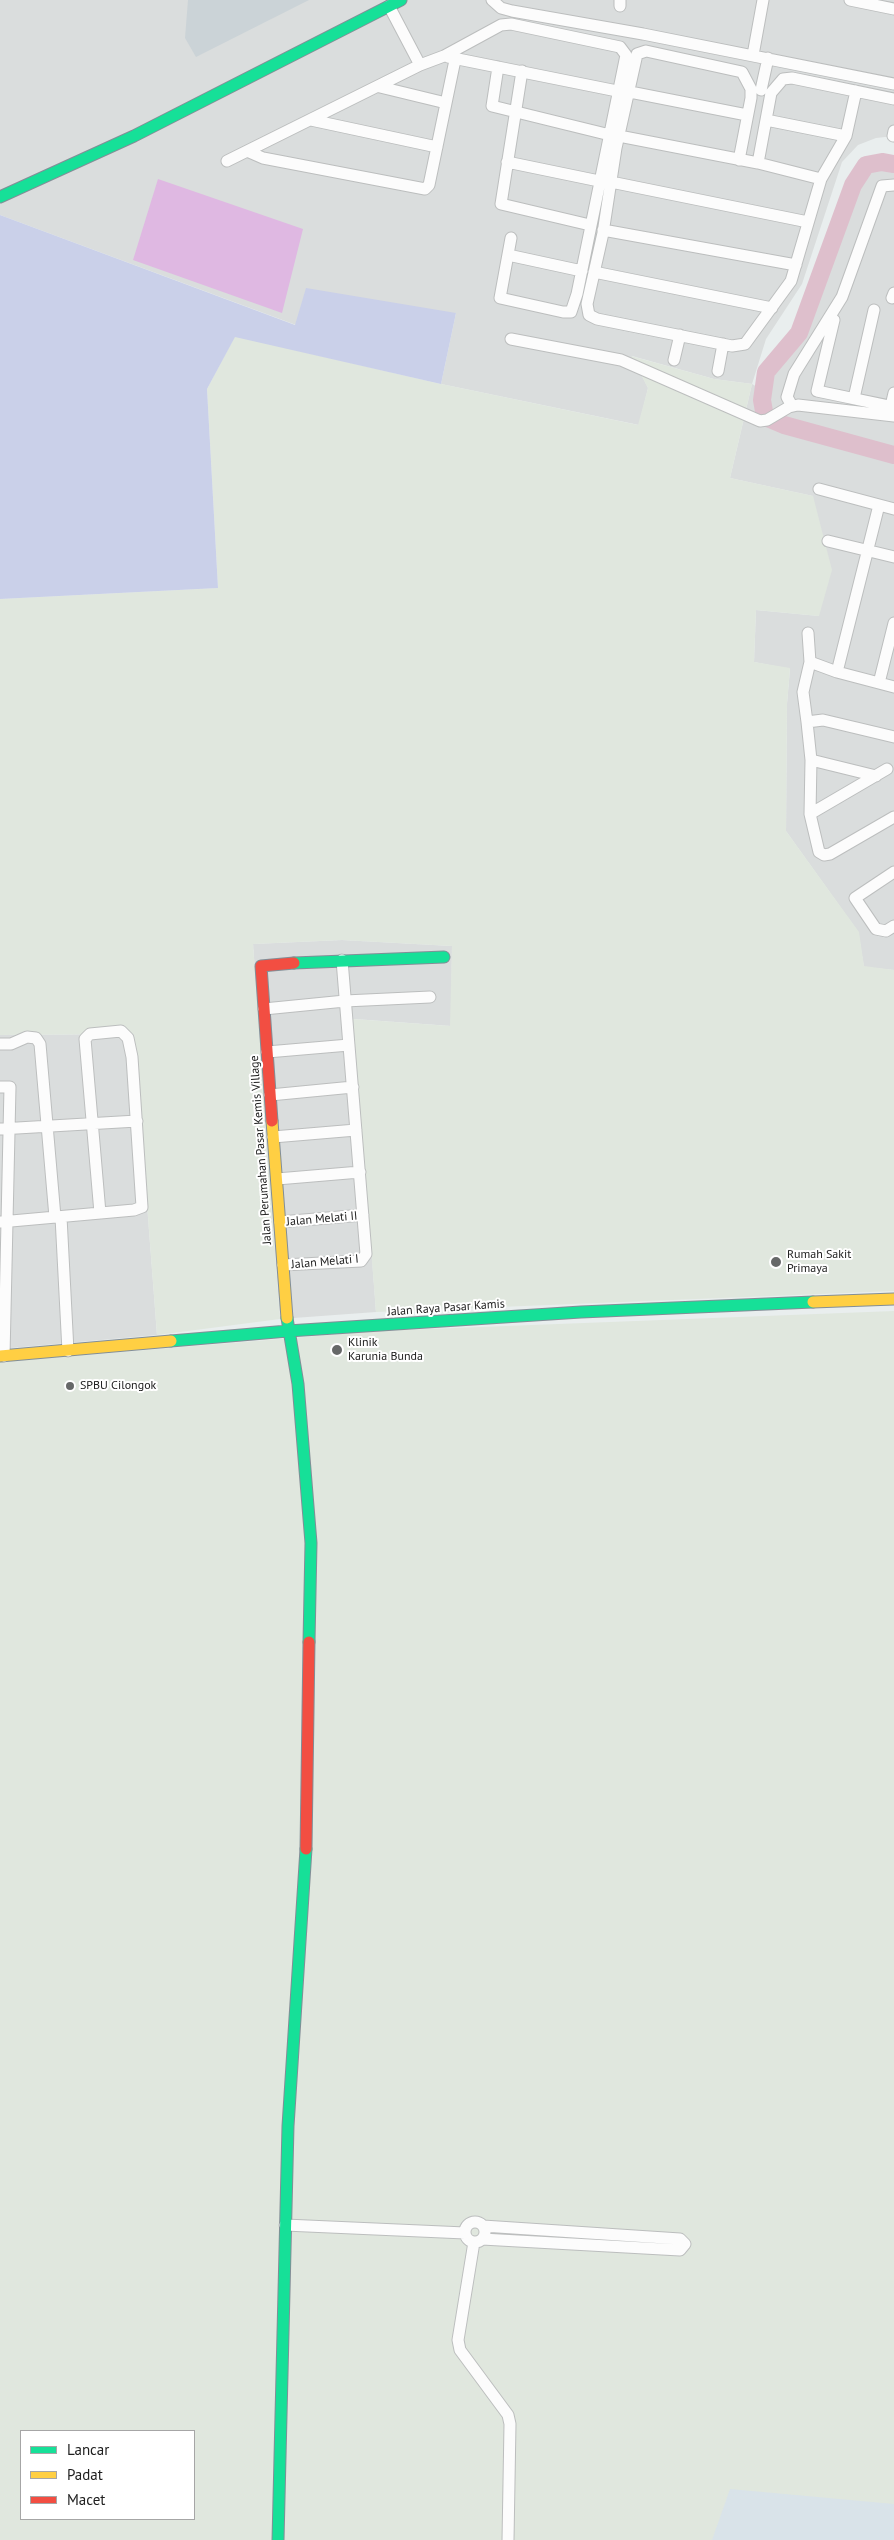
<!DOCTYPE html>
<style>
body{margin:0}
#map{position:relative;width:894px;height:2540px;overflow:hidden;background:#e9eeee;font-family:"PT Sans",sans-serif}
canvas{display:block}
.legend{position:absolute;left:20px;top:2430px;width:175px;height:90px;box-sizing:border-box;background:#fff;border:1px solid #a6a6a6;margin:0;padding:6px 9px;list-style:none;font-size:15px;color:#202020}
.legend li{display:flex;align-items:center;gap:10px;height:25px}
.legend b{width:25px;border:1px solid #a6a6a6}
</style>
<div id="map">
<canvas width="894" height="2540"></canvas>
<ul class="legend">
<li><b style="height:6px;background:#16e098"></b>Lancar</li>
<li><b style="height:6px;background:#ffcf43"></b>Padat</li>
<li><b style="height:6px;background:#f24e42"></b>Macet</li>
</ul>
</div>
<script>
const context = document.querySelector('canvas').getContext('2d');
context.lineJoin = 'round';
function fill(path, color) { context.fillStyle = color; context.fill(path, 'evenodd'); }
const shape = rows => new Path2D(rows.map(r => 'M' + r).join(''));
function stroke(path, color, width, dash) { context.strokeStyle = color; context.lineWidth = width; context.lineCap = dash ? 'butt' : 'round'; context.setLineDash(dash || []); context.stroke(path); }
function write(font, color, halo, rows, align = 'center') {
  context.font = font + ' "PT Sans",sans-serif'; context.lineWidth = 4; context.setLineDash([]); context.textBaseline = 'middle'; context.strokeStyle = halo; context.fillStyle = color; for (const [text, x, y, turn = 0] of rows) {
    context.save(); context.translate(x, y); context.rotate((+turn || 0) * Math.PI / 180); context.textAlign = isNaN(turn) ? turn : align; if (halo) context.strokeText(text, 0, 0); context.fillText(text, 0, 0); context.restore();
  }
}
fill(shape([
 [0,0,894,0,894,136,876,138,858,145,842,162,802,284,766,339,752,384,766,392,778,359,819,295,858,172,872,158,894,156,894,970,864,967,858,932,786,831,787,704,790,669,754,662,756,610,819,616,813,496,730,478,752,384,714,379,632,356,648,388,639,425,441,384,456,313,296,325,0,215],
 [342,940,452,946,451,1026,354,1019,376,1312,280,1319,253,944],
 [134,1034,157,1335,0,1349,0,1035]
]), '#dadddd');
fill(shape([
 [235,336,441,384,638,425,648,388,631,356,714,379,752,384,730,478,813,496,832,570,819,616,756,610,754,662,790,668,787,704,786,831,859,932,864,966,894,970,894,1291,376,1312,353,1019,450,1026,452,946,342,940,253,944,280,1319,157,1335,134,1034,0,1035,0,599,218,588,207,389],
 [894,1311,894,2540,0,2540,0,1362,377,1331],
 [21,2431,194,2431,194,2519,21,2519]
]), '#e0e7de');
fill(shape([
 [188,0,309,0,196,57,185,38]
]), '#cbd3d7');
fill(shape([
 [730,2489,894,2504,894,2540,712,2540]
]), '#d9e3e9');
fill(shape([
 [0,215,295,325,306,288,456,313,441,384,235,337,207,389,218,588,0,599]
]), '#cad0e9');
fill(shape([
 [158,179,303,229,282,313,133,260]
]), '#dfb8e2');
stroke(shape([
 [894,164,882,162,866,165,853,185,799,333,766,372,762,400,765,417,784,425,894,455]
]), '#debfcc', 18);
const street = shape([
 [492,0,501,8,512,11,643,34,894,84],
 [620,0,620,6],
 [850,0,894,9],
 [389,6,420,65],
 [753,55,763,0],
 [448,57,617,91],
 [498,67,492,106,610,135],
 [522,71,501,204,590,225],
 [380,87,446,103],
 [761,90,768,58],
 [630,92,747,115],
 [311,120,437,147],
 [766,120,846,136],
 [619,136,758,163,821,179],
 [893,136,894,131],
 [247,151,263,158,425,189,429,185,455,60],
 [739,160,751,98,751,89,742,72,646,51,637,54,616,148,603,233,587,304,589,315,597,319,732,346,745,344,791,281,821,179,846,136,856,91],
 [227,161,420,65,444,56,501,25,511,24,620,47,626,55,577,294,571,312,563,312,500,298,511,238],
 [507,162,599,181],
 [758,163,771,93,783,79,792,78,894,99],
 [611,182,808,222],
 [603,230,796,265],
 [508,255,582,271],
 [594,272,772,308],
 [892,298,894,293],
 [834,320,817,391,894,407],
 [511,339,621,360,760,421,767,420,789,407,798,405,894,416],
 [674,360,680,335],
 [718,371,723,344],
 [854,398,874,310],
 [792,406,787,397,794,374,842,297,882,186,894,185],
 [891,406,894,393],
 [819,489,894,509],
 [828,541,894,557],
 [808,633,810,662,837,672,894,687],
 [837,672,879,505],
 [879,683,894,623],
 [807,722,803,692,810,662],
 [894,737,823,720,807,722,811,760,810,814,819,852,824,855,830,854,894,817],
 [811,760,876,776],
 [810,814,887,769],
 [894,872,855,898,876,929,886,931,894,926],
 [264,1009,345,1001,430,997],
 [0,1044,11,1044,27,1037,36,1038,40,1044,55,1217],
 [267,1052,349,1045],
 [0,1087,10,1087,4,1356],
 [270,1095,353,1087],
 [0,1129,137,1121],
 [273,1137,356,1130],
 [277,1179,360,1172],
 [61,1217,68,1351],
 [0,1222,134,1210,142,1207,132,1057,128,1038,121,1031,90,1034,85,1039,100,1213],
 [280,1222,363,1215],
 [283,1265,361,1261,366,1254,342,960],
 '465 2232a10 10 0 1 1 20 0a10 10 0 1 1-20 0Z',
 [285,2225,465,2233],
 [482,2239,680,2250,685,2244,680,2239,483,2226],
 [474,2242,458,2340,460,2350,508,2415,510,2424,508,2540]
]);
const fast = shape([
 [0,197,134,136,401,0],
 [294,963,444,957],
 [287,1318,298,1384,311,1543,309,1642],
 [171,1341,288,1331,581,1312,813,1302],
 [278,2540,288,2126,306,1849]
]);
const slow = shape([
 [272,1121,287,1318],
 [813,1302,894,1299],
 [0,1356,171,1341]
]);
const jam = shape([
 [272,1121,261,966,294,963],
 [306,1849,309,1642]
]);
stroke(street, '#bcbebe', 13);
stroke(fast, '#828e97', 13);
stroke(slow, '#828e97', 13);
stroke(jam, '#828e97', 13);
stroke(street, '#fcfcfc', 11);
stroke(fast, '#16e098', 11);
stroke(slow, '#ffcf43', 11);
stroke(jam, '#f24e42', 11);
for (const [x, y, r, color] of [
 [776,1262,6,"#666868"],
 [337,1350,6,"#666868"],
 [70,1386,5,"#666868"]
]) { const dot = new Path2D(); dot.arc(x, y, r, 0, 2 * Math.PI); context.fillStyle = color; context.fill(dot); stroke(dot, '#fff', 2); }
write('12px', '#202020', '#fff', [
 ["Jalan Perumahan Pasar Kemis Village",261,1150,-94],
 ["Jalan Melati II",322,1219,-5],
 ["Jalan Melati I",325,1262,-5],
 ["Jalan Raya Pasar Kamis",446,1308,-4]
]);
write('12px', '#202020', '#fff', [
 ["Rumah Sakit",787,1255],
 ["Primaya",787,1269],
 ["Klinik",348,1343],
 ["Karunia Bunda",348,1357],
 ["SPBU Cilongok",80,1386]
], 'left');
</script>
